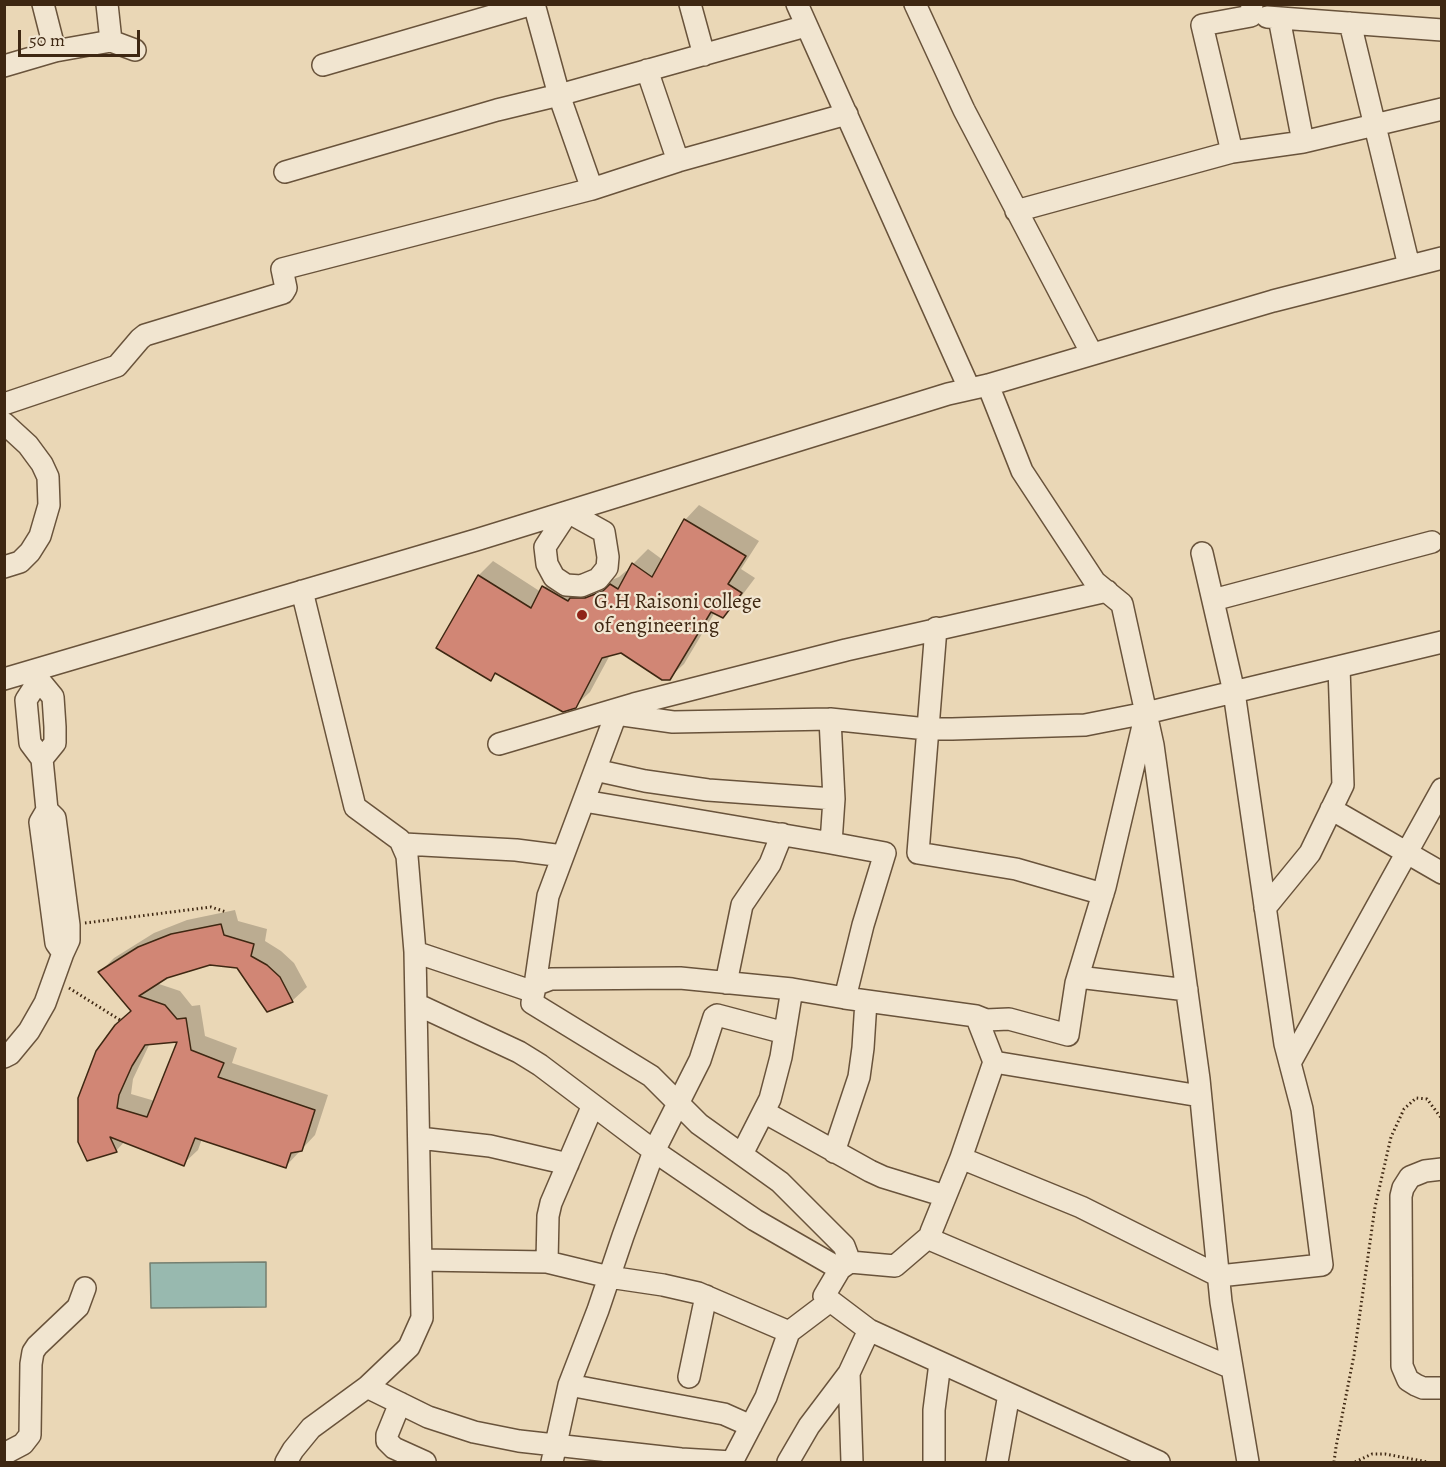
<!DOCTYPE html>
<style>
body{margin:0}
#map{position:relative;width:1446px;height:1467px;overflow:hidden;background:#ead7b6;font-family:Alegreya,serif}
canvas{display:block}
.frame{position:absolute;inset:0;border:6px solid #3e2712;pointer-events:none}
.scale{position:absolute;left:18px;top:30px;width:122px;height:27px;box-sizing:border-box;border:3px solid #3e2712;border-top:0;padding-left:8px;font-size:18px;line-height:21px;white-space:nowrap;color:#3e2712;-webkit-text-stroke:4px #f1e5d0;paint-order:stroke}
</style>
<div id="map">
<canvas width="1446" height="1467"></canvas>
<div class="frame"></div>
<div class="scale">50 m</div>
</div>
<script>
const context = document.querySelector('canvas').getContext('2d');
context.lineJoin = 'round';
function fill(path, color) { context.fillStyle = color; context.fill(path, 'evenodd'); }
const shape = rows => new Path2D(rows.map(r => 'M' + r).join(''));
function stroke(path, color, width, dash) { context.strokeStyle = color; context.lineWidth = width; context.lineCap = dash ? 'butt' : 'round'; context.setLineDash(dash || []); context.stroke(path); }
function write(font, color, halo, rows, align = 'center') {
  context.font = font + ' Alegreya,serif'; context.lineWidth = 4.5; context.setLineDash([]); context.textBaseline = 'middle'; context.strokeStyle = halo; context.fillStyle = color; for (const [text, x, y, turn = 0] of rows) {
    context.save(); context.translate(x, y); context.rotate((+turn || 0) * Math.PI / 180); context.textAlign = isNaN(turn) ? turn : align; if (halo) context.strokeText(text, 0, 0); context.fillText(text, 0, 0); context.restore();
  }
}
const water = shape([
 [266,1262,266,1307,151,1308,150,1263,266,1262]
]);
fill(water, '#98b9af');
stroke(water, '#747f70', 1.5);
fill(shape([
 [699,505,759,541,741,569,755,578,737,602,723,616,715,612,684,664,669,678,621,651,610,655,590,692,575,706,497,673,491,679,438,648,479,575,493,561,541,592,557,573,601,584,619,577,626,571,629,572,633,564,648,549,663,560,685,520],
 [235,910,238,921,267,929,265,941,281,951,294,963,307,987,292,1001,238,966,210,963,166,976,156,983,180,991,192,1006,200,1005,205,1036,237,1048,232,1063,328,1095,315,1135,286,1166,202,1139,198,1150,183,1164,125,1141,116,1151,80,1099,116,1026,132,1010,100,972,114,958,154,933,187,920],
 [179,1040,155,1101,131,1094,133,1079,150,1043]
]), '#0003');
const building = shape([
 [684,519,746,556,728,584,742,593,723,618,711,612,670,680,662,680,621,653,602,658,576,708,563,712,495,673,491,681,436,648,478,575,531,608,542,586,568,601,570,598,585,598,603,591,610,584,618,589,632,563,652,577,684,519],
 [221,924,224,935,254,944,251,956,267,965,280,977,293,1002,267,1012,237,968,210,965,167,978,139,996,165,1005,177,1019,186,1018,191,1050,224,1063,218,1077,315,1110,302,1151,291,1153,286,1168,195,1138,184,1166,110,1137,117,1152,87,1161,78,1142,78,1098,96,1051,115,1025,131,1011,98,972,138,947,171,934,221,924],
 [177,1042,147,1117,117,1108,119,1095,132,1066,145,1045,177,1042]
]);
fill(building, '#d18675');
stroke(building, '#3e2712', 1.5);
const minor = shape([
 [43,4,55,51],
 [107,4,111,41],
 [690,4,704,55],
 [797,4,969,388],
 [915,4,964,110,1092,354],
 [1252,4,1251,16,1202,25,1232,152,1303,142,1279,18],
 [1267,17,1442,30],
 [1350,23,1409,266],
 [323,65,533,4],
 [4,66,55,51,111,41,135,50],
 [1303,142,1442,109],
 [678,161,847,114],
 [285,172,497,110,559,95,806,26],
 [592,189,678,161,647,70],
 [1016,211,1232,152],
 [988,385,1022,471,1095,582,1122,604,1153,745,1199,1079,1221,1302,1248,1462],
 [4,404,117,366,140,339,145,335,283,293,286,288,282,269,592,189,559,95,534,4],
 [4,423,28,445,42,464,48,477,49,505,40,536,30,552,20,562,4,567],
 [568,512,604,532,608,557,607,568,598,579,581,586,566,585,554,577,547,564,545,547,568,512],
 [1213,600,1432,542],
 [936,628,918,853,1016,869,1103,894],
 [4,679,476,540,948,394,988,385,1273,301,1442,258],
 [39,680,53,697,55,727,55,743,42,759,30,743,26,700,39,680],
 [616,714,673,722,830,719],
 [499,744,634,704,846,650,1107,591],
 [42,759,47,810,40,822,56,943,63,953,69,940,69,925,55,818,47,810],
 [595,770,645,781,708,790,834,799,830,719,927,729,952,729,1085,725,1146,713],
 [834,799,831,843,885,853,863,925,845,998,976,1016,986,1020,1009,1019,1068,1035,1076,983,1105,887,1146,713,1442,642],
 [584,801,831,843],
 [1331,809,1442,873],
 [404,844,516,850,563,856],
 [1265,908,1310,853,1343,785,1339,667],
 [415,952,534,992],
 [1078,977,1187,990],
 [726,983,742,905,770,864,782,834],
 [535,985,548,896,618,709],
 [845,998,792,989,680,978,551,979,535,985,532,1003,651,1076,699,1124,780,1182,844,1246,850,1262,840,1269,824,1296,869,1330],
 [416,1004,519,1052,540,1065,654,1151,755,1220,840,1269],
 [976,1016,994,1062],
 [4,1057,10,1054,29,1031,45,1003,63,953],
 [1290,1063,1442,789],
 [1200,1096,994,1062,961,1158,1081,1207,1219,1276,1322,1265,1302,1109,1285,1044,1234,692,1202,553],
 [764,1112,870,1171,883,1177,945,1196],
 [419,1138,490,1146,568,1164],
 [834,1152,859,1077,863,1048,866,1001],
 [742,1154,770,1099,781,1057,792,989],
 [961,1158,931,1232,931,1238,934,1241,1232,1368],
 [1442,1169,1425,1171,1410,1177,1403,1188,1401,1196,1402,1366,1408,1380,1416,1385,1423,1388,1442,1388],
 [421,1260,547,1262,609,1277,663,1285,698,1293,789,1332,830,1301],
 [547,1262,548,1216,551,1203,593,1105],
 [850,1262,895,1266,930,1236],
 [689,1377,706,1296],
 [569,1385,724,1414,751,1426],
 [367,1387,428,1417,474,1432,519,1441,681,1459,732,1462,766,1397,789,1332],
 [400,1403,387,1435,387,1441,394,1448,425,1462],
 [4,1454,23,1444,30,1435,31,1364,33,1352,37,1346,78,1307,85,1288],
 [286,1462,293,1450,311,1428,367,1387,409,1347,422,1318,415,952,407,856,400,840,355,807,302,591],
 [552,1462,569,1385,598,1310,623,1236,654,1151,700,1060,714,1017,717,1015,785,1033],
 [788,1462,809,1426,849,1373],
 [852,1462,849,1373,869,1330,1159,1462],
 [934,1462,934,1410,940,1363],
 [997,1462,1009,1394]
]);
stroke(minor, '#69533b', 24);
stroke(shape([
 [85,923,211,907,226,912],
 [69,988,120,1020],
 [1334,1462,1336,1447,1354,1355,1375,1207,1391,1137,1404,1109,1416,1098,1427,1099,1442,1119],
 [1355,1462,1372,1454,1385,1454,1428,1462]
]), '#3e2712', 3, [1.5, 3]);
stroke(minor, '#f1e5d0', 21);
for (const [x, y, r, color] of [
 [582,615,6,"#8f2418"]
]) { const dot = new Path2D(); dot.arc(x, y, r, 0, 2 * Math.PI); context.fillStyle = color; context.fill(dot); stroke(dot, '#f1e5d0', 2); }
write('21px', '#3e2712', '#f1e5d0', [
 ["G.H Raisoni college",594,603],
 ["of engineering",594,627]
], 'left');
</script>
